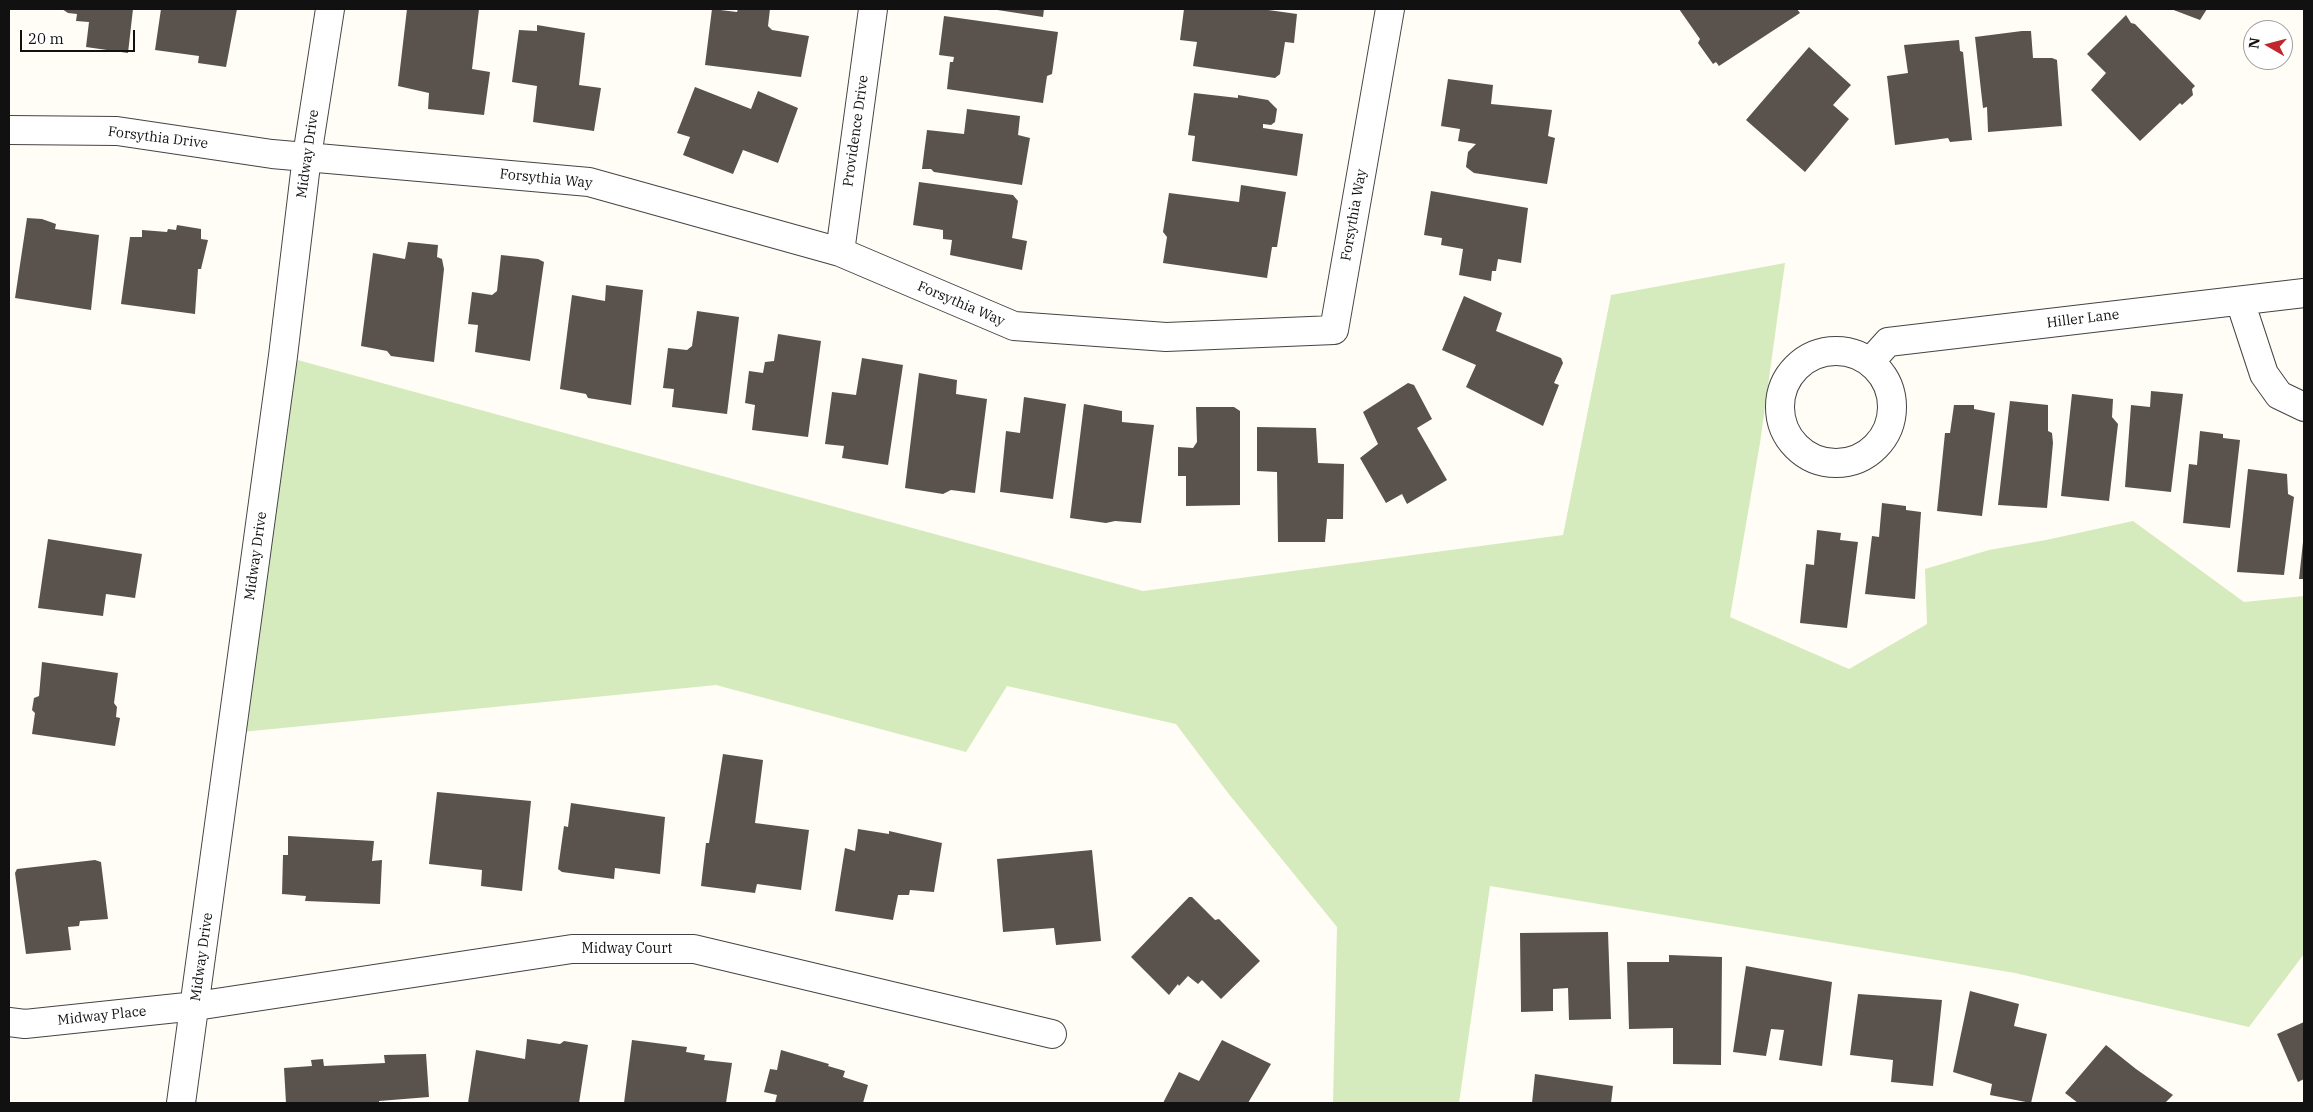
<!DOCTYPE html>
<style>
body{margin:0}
#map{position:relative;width:2313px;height:1112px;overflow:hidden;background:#fffdf5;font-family:"IBM Plex Serif",serif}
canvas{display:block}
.frame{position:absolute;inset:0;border:10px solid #111;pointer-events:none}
.north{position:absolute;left:2243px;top:20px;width:50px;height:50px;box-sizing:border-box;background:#fff;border:1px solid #a0a0a0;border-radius:50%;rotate:278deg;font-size:14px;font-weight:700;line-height:20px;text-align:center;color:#111}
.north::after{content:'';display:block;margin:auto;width:18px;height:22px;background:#c4262e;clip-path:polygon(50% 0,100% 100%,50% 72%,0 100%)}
.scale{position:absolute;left:20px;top:30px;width:115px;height:22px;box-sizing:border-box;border:2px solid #111;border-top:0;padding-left:6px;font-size:15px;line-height:18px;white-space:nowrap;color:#111;-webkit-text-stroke:4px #fff;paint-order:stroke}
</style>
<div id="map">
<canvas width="2313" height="1112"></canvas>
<div class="frame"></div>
<div class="north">N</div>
<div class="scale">20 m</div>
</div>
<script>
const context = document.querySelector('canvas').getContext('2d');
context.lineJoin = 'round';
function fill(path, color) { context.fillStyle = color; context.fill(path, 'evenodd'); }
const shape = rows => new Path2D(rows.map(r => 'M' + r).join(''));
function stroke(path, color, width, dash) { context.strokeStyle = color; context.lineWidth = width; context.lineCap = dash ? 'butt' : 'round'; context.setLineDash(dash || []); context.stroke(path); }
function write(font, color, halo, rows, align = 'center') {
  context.font = font + ' "IBM Plex Serif",serif'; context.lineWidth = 5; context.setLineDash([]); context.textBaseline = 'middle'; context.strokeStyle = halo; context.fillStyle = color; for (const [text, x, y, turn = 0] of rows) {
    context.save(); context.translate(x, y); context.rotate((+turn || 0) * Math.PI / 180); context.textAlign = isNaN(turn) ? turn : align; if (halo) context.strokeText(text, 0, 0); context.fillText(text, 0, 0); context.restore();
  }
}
fill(shape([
 [1785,263,1760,443,1730,617,1849,669,1927,624,1925,569,1989,550,2046,540,2133,521,2244,602,2304,596,2304,954,2249,1027,2015,973,1490,886,1459,1103,1333,1103,1337,927,1228,793,1176,724,1007,686,966,752,716,685,232,733,283,356,1143,591,1563,535,1611,295]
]), '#d5ebbd');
fill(shape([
 [62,9,133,9,128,53,86,47,89,22,76,21,77,14,68,13],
 [161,9,237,9,226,67,198,63,199,56,155,50],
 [407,9,479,9,472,69,490,72,484,115,428,109,429,93,398,86],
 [712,9,737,12,738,9,770,9,768,26,772,30,809,36,801,77,705,65],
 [991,9,1044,9,1043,17],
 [1184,9,1261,9,1297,14,1294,43,1285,42,1280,74,1275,78,1193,66,1197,42,1180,40],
 [1679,9,1797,9,1800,13,1719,66,1716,62,1713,64,1698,43,1700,39],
 [2171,9,2207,9,2200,20],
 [2126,15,2131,23,2135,24,2195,86,2192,89,2193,95,2182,105,2180,103,2140,141,2091,90,2106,73,2087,54],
 [944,16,1058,32,1052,74,1047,76,1043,103,947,89,950,62,953,62,954,57,939,55],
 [537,25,585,33,579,85,601,88,594,131,533,122,537,86,512,82,519,30,537,31],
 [2022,31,2031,31,2033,58,2052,58,2057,60,2062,126,1988,132,1987,107,1983,108,1975,37],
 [1959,40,1960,51,1963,52,1972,140,1950,142,1948,138,1895,145,1887,76,1908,73,1904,45],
 [1809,47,1851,85,1833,105,1849,119,1805,172,1746,120],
 [1448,79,1493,85,1491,104,1552,110,1548,136,1555,138,1547,184,1474,173,1466,167,1468,152,1476,144,1458,141,1460,129,1441,126],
 [695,87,751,109,758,91,798,108,778,163,743,150,733,174,683,155,690,137,677,133],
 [1194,93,1238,98,1238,95,1268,100,1277,109,1275,122,1271,125,1263,124,1263,128,1303,134,1297,176,1192,161,1195,136,1188,135],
 [967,109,1020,116,1018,135,1030,138,1022,185,934,172,931,169,922,169,927,130,964,134],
 [919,182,1013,195,1018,201,1012,238,1027,241,1022,270,950,255,952,240,943,239,943,230,913,225],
 [1241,185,1286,192,1277,247,1272,247,1267,278,1163,263,1167,237,1163,232,1169,193,1239,202],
 [1431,191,1528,208,1521,263,1498,259,1496,271,1492,271,1491,281,1459,275,1463,249,1441,245,1442,238,1424,235],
 [27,218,42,219,56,224,55,229,99,235,91,310,15,298],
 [177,225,201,229,201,239,208,240,201,269,198,269,195,314,121,304,130,237,142,237,142,230,167,232,168,229,176,230],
 [408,242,438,245,437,257,442,259,444,269,434,362,391,356,387,351,361,346,373,253,405,259],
 [501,255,538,259,544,262,530,361,475,352,478,325,468,324,472,292,492,295,497,291],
 [606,285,643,290,631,405,588,398,586,394,560,389,572,295,605,301],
 [1464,296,1502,313,1496,331,1561,358,1563,363,1554,383,1559,385,1543,426,1466,387,1476,365,1442,350],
 [697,311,739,317,727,414,672,407,674,389,663,388,668,348,687,350,692,346],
 [778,334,821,341,808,437,752,430,755,405,745,403,749,371,763,373,765,362,774,361],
 [862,358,903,365,888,465,842,458,844,446,825,444,832,392,856,395],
 [919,373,957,380,956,394,987,399,975,493,951,490,943,494,905,488],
 [1408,383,1414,385,1432,419,1417,428,1447,480,1407,504,1402,494,1386,503,1360,458,1378,444,1363,412],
 [2151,391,2183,394,2171,492,2125,487,2131,405,2150,407],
 [2072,394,2113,399,2112,417,2118,424,2109,501,2061,496],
 [1024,397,1066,404,1053,499,1000,492,1006,431,1020,433],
 [2010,401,2048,405,2048,431,2052,433,2053,443,2047,508,1998,505],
 [1084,404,1122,411,1122,422,1154,425,1141,523,1115,521,1106,523,1070,518],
 [1954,405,1974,405,1974,409,1995,413,1982,516,1937,511,1945,433,1950,433],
 [1196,407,1234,407,1240,411,1240,505,1186,506,1186,476,1178,476,1178,447,1193,448,1197,442],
 [1257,427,1316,428,1318,463,1344,464,1343,519,1327,519,1325,542,1278,542,1277,472,1257,471],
 [2200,431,2223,434,2223,438,2240,440,2230,528,2183,523,2189,464,2197,465],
 [2248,469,2287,474,2288,494,2294,497,2284,575,2237,572],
 [1882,503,1906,506,1906,510,1921,512,1915,599,1865,594,1872,536,1879,537],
 [1817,530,1841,533,1840,540,1858,542,1847,628,1800,623,1806,564,1814,565],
 [48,539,142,554,135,598,106,594,103,616,38,608],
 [2303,542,2304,542,2304,579,2299,579],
 [42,662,118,673,114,703,117,707,116,717,120,718,115,746,32,734,35,713,32,710,34,698,39,696],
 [723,754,763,760,755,823,809,830,801,890,757,884,755,893,701,886,706,843,709,843],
 [437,792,531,801,522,891,481,886,482,870,429,864],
 [571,803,665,817,660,874,615,868,614,879,562,872,558,869,564,826,568,827],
 [858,829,889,834,889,831,942,843,934,892,910,890,909,895,898,895,893,920,835,911,845,848,855,851],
 [288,836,374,841,372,861,382,860,380,904,305,901,306,896,282,894,283,855,288,855],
 [1092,850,1101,941,1056,945,1054,928,1003,932,997,859],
 [95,860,101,862,108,919,80,921,79,926,68,927,71,950,26,954,15,873,17,869],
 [1189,897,1192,897,1215,920,1219,919,1260,961,1221,999,1202,980,1198,984,1188,976,1179,986,1178,984,1169,995,1131,957],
 [1608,932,1611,1019,1569,1020,1568,988,1553,989,1553,1011,1521,1012,1520,933],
 [1669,955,1722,957,1721,1065,1673,1064,1673,1028,1629,1029,1627,962,1669,962],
 [1746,966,1832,982,1822,1066,1779,1060,1784,1030,1771,1029,1766,1056,1733,1052],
 [1970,991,2019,1004,2014,1026,2047,1034,2031,1103,1990,1095,1992,1084,1953,1072],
 [1858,994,1942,1000,1933,1086,1891,1082,1893,1060,1850,1055],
 [2304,1022,2304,1079,2298,1082,2277,1034],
 [527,1039,560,1044,564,1041,588,1045,579,1103,468,1103,476,1050,525,1059],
 [632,1040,687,1047,686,1052,705,1055,704,1060,732,1063,726,1103,624,1103],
 [1222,1040,1271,1064,1248,1103,1163,1103,1179,1072,1199,1081],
 [2106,1045,2136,1069,2173,1095,2165,1103,2078,1103,2065,1093],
 [781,1050,829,1064,828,1066,845,1071,843,1077,868,1085,863,1103,775,1103,777,1095,764,1092,770,1069,777,1070],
 [426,1054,429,1097,379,1101,379,1103,286,1103,284,1068,312,1066,311,1060,323,1059,324,1066,385,1063,384,1055],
 [1535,1074,1613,1086,1611,1103,1532,1103]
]), '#5a524d');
const minor = shape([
 [9,130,117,131,272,154,589,182,840,252,1014,326,1166,337,1334,330,1390,9],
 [840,252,873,9],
 [2240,301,2264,374,2279,395,2304,407],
 '1780 407a56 56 0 1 1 112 0a56 56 0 1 1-112 0Z',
 [1870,362,1888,342,2304,293],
 [9,1022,25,1024,196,1006,572,949,694,949,1052,1034],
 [181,1103,283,356,307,156,330,9]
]);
stroke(minor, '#444', 30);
stroke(minor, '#fff', 28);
write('14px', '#111', '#fff', [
 ["Providence Drive",856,131,-82],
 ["Forsythia Drive",158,138,7],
 ["Midway Drive",308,154,-82],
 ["Forsythia Way",546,179,6],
 ["Forsythia Way",1354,215,-80],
 ["Forsythia Way",961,304,23],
 ["Hiller Lane",2083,319,-7],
 ["Midway Drive",256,556,-82],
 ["Midway Court",627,949],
 ["Midway Drive",202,957,-82],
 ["Midway Place",102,1016,-6]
]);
</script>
